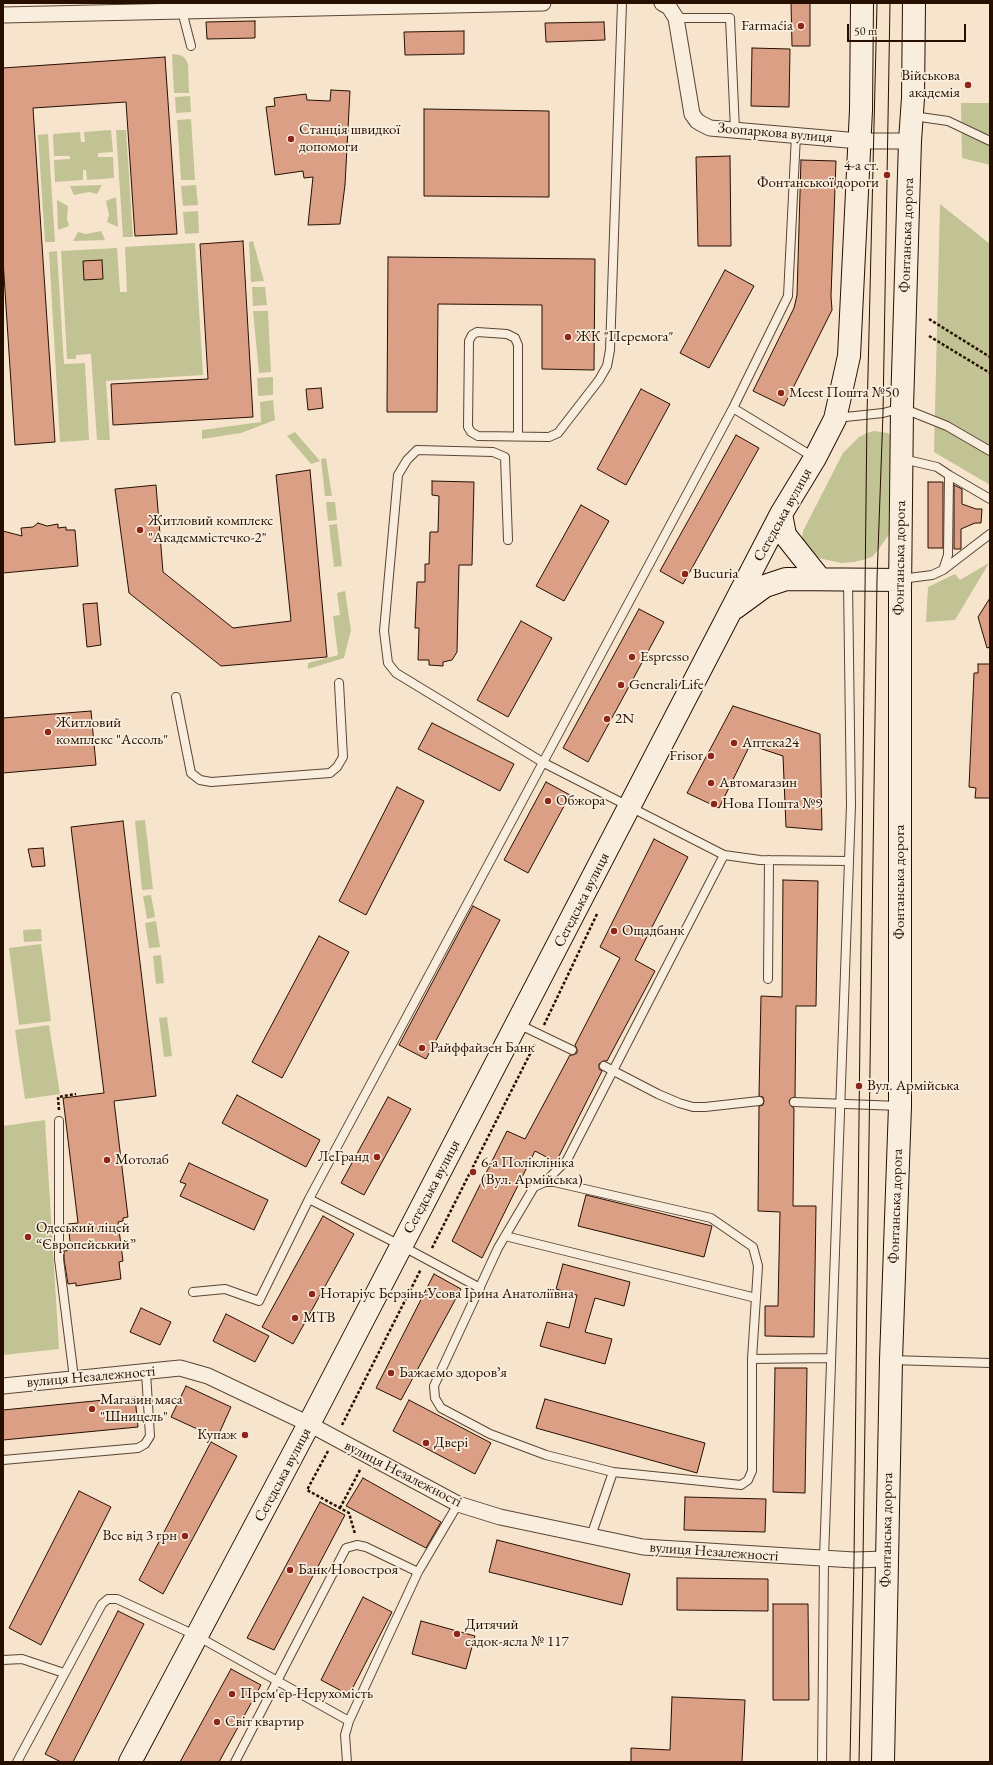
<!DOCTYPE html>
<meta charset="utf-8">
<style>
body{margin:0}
#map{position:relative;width:993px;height:1765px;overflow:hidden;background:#f6e5cc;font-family:"EB Garamond",serif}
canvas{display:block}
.frame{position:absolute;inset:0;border:4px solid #270f00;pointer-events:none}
.scale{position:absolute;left:847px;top:24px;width:119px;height:18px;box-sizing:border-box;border:2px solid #270f00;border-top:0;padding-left:5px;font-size:12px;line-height:14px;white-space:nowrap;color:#270f00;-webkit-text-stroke:3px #f9eede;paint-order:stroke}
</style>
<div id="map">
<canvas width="993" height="1765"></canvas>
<div class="frame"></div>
<div class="scale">50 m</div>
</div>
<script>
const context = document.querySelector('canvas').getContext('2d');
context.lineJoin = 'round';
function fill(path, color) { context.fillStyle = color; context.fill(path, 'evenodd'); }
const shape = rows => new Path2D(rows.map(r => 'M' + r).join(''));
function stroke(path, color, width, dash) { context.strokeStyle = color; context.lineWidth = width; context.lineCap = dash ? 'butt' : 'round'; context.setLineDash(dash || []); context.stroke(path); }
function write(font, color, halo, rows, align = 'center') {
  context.font = font + ' "EB Garamond",serif'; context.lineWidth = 3.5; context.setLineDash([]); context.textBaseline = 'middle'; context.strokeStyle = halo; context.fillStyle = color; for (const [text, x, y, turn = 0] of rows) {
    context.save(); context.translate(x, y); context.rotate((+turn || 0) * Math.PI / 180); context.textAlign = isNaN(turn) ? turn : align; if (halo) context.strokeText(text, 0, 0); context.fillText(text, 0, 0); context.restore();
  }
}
fill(shape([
 [172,54,180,55,185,58,188,64,189,93,174,93],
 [190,96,191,112,176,113,175,97],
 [961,103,990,103,990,165,962,158],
 [191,119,195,180,181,180,177,120],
 [111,130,113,152,98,153,98,157,113,157,114,178,87,180,86,170,83,170,83,180,55,182,54,160,70,159,70,156,54,156,53,134,80,132,81,142,85,142,84,132],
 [116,130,126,130,133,237,123,237],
 [48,134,55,242,45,242,38,135],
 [102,185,97,194,89,192,74,195,70,186],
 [196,185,198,205,183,206,181,186],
 [116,197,118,227,107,222,109,215,106,201],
 [57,200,68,206,67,219,69,226,58,230],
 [940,204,990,244,990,485,934,452],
 [198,211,199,233,185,234,183,212],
 [101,231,105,240,73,241,78,232,86,234],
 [253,241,264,281,251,282,249,242],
 [195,243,203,375,106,381,110,440,97,440,91,354,76,355,76,359,67,359,61,251,117,248,120,292,127,292,125,247],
 [57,251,64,364,85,363,89,440,60,442,49,252],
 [252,287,265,287,267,305,253,306],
 [253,311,268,311,271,372,259,373],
 [273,377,273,395,258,396,257,378],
 [273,400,275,420,241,433,202,439,202,430,261,422,260,402],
 [874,431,888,433,892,437,890,533,878,550,872,557,866,559,854,562,841,563,819,558,806,545,802,538,803,531,843,453,859,437,867,433],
 [295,432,320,461,311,464,287,436],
 [326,458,332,496,325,496,321,459],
 [326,502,335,502,337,520,328,521],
 [337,524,342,566,334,567,329,525],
 [989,563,955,620,926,622,928,587,955,574,960,580],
 [345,591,351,630,344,658,308,669,308,663,338,655,333,616,340,615,337,593],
 [145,820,153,889,142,890,135,821],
 [151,895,155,917,147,919,143,896],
 [156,921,160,947,149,948,145,923],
 [41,929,42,941,24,942,23,930],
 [41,944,51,1021,19,1025,9,948],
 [161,955,164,983,156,984,153,956],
 [167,1017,172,1056,164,1057,159,1018],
 [49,1025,60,1094,25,1099,15,1030],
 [45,1120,59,1349,3,1355,3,1126]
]), '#c1c394');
const building = shape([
 [791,3,810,3,810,46,792,46,791,3],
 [255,21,255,38,207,39,206,22,255,21],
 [604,22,605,40,546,42,545,23,604,22],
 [464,31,464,54,405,55,404,32,464,31],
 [752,48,790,49,789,107,751,106,752,48],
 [165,57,177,234,135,236,126,102,33,108,55,442,15,445,3,260,3,68,165,57],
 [331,90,350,91,345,185,340,224,308,225,313,177,304,178,303,171,275,175,266,107,275,106,274,98,306,94,307,100,330,101,331,90],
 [424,109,549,111,549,197,424,196,424,109],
 [730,156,731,246,698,246,696,157,730,156],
 [801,160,836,161,831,296,832,310,784,406,753,391,794,308,797,295,801,160],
 [243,241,253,417,113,425,111,384,208,379,200,244,243,241],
 [388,257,595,259,594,370,542,369,542,305,438,304,437,412,387,412,388,257],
 [102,260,103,279,84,280,83,261,102,260],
 [725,270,754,286,709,368,680,353,725,270],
 [321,388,323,408,308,410,306,389,321,388],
 [641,389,670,404,626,485,597,469,641,389],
 [736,435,759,448,683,584,660,571,736,435],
 [310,470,327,657,221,666,129,593,115,489,156,485,163,572,233,628,291,621,276,475,310,470],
 [432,481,474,482,472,565,459,565,457,652,452,660,443,662,443,666,429,665,429,660,418,660,419,628,415,628,417,582,425,582,425,564,429,564,430,532,438,532,439,496,432,495,432,481],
 [928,482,943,482,943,548,928,548,928,482],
 [954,485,962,489,962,504,976,509,982,509,981,523,975,523,961,529,961,549,954,549,954,485],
 [581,505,609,521,564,601,536,586,581,505],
 [38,523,47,526,58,524,58,528,66,527,66,530,75,530,78,566,3,573,3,531,22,536,21,528,33,527,38,523],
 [990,598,990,647,987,648,978,617,990,598],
 [97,603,101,645,87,647,83,604,97,603],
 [639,609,664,622,588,762,563,748,639,609],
 [521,621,552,638,508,717,477,700,521,621],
 [978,664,990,664,990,798,975,798,976,788,969,787,974,673,978,673,978,664],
 [733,706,820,734,822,830,786,827,783,756,750,745,719,808,687,793,733,706],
 [91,711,96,765,3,773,3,718,91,711],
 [432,723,514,764,500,791,418,749,432,723],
 [546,782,570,795,528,873,504,860,546,782],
 [397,787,424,801,366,915,339,901,397,787],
 [123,821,156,1096,114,1101,128,1217,123,1218,123,1221,118,1222,123,1261,119,1262,121,1279,76,1286,76,1283,68,1284,64,1259,64,1251,71,1250,68,1224,78,1223,63,1098,104,1093,71,827,123,821],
 [654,839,688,857,635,960,655,971,607,1061,603,1061,599,1064,599,1069,602,1071,556,1162,535,1151,482,1258,452,1241,507,1131,525,1139,570,1055,573,1055,577,1053,577,1049,575,1045,620,958,600,947,654,839],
 [43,848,45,866,32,867,28,849,43,848],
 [783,880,818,881,816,1006,796,1006,795,1097,790,1099,789,1102,791,1106,794,1108,793,1206,816,1206,814,1337,765,1336,765,1306,778,1306,780,1212,758,1211,759,1106,763,1105,764,1101,763,1097,759,1096,761,996,782,997,783,880],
 [473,906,500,920,426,1059,399,1045,473,906],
 [319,936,349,952,282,1078,252,1062,319,936],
 [237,1095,320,1140,306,1167,222,1123,237,1095],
 [388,1097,411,1109,364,1195,341,1183,388,1097],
 [189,1163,268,1200,254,1230,180,1196,186,1184,180,1182,189,1163],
 [586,1195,712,1226,704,1257,578,1226,586,1195],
 [323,1216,354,1234,293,1344,262,1327,323,1216],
 [563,1264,630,1282,624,1306,595,1298,585,1332,612,1339,605,1364,540,1346,547,1322,569,1328,577,1295,556,1289,563,1264],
 [434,1274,461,1289,401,1400,376,1388,434,1274],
 [141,1308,171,1322,160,1345,130,1332,141,1308],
 [226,1314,269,1336,255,1362,213,1341,226,1314],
 [775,1368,807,1368,805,1493,773,1492,775,1368],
 [186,1386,231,1407,217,1438,171,1417,186,1386],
 [135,1397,138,1427,3,1440,3,1410,135,1397],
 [545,1399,705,1443,697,1473,536,1428,545,1399],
 [409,1400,491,1443,475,1474,393,1431,409,1400],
 [211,1442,237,1456,163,1594,139,1580,211,1442],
 [363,1478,441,1522,426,1548,346,1506,363,1478],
 [79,1491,111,1507,41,1645,9,1628,79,1491],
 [685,1497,766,1499,765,1532,684,1530,685,1497],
 [320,1502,345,1515,274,1650,247,1638,320,1502],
 [497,1540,630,1574,622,1605,489,1572,497,1540],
 [677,1578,768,1579,768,1611,677,1610,677,1578],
 [363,1597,392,1612,349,1695,321,1680,363,1597],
 [773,1604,808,1604,809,1700,773,1700,773,1604],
 [118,1611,144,1624,73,1762,61,1762,45,1754,118,1611],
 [421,1621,475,1636,466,1669,412,1654,421,1621],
 [231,1669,261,1685,219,1762,180,1762,231,1669],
 [672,1697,745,1700,742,1762,631,1762,631,1748,670,1750,672,1697]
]);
fill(building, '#db9f86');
stroke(building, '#270f00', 1);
const service = shape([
 [182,11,191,46],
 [676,18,730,18,735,130],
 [913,116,948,121,990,141],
 [733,408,788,296,796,135],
 [836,418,883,413,902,408,947,426,990,451],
 [518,436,518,345,515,338,507,334,477,332,472,335,469,341,468,427,471,432,478,436,549,437,558,433,599,380,607,366,610,350,622,3],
 [949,475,990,499],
 [508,540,505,457,493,452,417,450,407,460,398,475,384,631,388,663,396,673,544,763,724,855,760,860,849,861],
 [943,570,990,534],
 [901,579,932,575,943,570,948,555,949,475,937,467,903,459],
 [176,697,191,773,200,780,211,782,330,773,337,767,343,757,339,683],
 [768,979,769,860],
 [518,1024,572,1050],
 [604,1066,658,1094,679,1103,693,1107,705,1107,759,1101],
 [794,1102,899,1106],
 [59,1121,59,1259,74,1378],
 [545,1182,554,1182,711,1218,753,1247,758,1266,752,1359,752,1471,748,1480,741,1485,613,1472,546,1455,490,1434,441,1408,435,1398,434,1386,498,1248,534,1187,545,1182],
 [545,1182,567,1160,724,855],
 [309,1199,402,1246,480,1288],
 [505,1236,756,1298],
 [193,1292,225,1289,259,1301,309,1199,733,408,815,458],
 [752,1359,830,1358],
 [891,1360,990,1363],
 [3,1460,138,1448,145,1444,150,1436,146,1373],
 [591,1536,613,1472],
 [3,1660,22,1659,64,1673],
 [17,1762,102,1604,108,1599,117,1599,197,1636,349,1721],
 [235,1762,346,1548,357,1545,366,1547,418,1572],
 [347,1762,345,1735,349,1721,418,1572,458,1504],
 [822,1762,824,1558,851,805,848,581]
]);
const minor = shape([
 [662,3,669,7,676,18,692,114,697,121,702,124,710,128,859,141,910,141],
 [3,15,543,3],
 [3,1386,180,1368,208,1376,309,1424,458,1504,500,1517,643,1547,854,1560,886,1559]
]);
const secondary = shape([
 [781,514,785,535,820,579],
 [735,608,765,586,786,579,900,580],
 [130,1762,309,1424,781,514,815,458,835,419,849,356,861,110,862,3],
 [883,1762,891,1360,900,1106,900,593,902,408,910,141,913,98,914,3]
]);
stroke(service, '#5b4433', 10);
stroke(minor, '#5b4433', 17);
stroke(secondary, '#270f00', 24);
stroke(shape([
 [929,319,990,357],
 [929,336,990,373],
 [544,1025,597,914],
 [59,1110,58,1097,76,1094],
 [432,1248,535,1044],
 [342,1425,421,1269],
 [328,1451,307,1490,349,1513,355,1534],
 [340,1508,361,1468]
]), '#270f00', 2.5, [3, 2]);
stroke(service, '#f9eede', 8);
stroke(minor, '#f9eede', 15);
stroke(secondary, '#f9eede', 22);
stroke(shape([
 [850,1762,854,1560,867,415,877,3],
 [859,1762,863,1559,877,579,883,413,890,3]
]), '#270f00', 1);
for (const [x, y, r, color] of [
 [801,26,4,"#8f2418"],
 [968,85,4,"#8f2418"],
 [291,139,4,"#8f2418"],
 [887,175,4,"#8f2418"],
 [568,337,4,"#8f2418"],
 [781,393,4,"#8f2418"],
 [140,530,4,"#8f2418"],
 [685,574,4,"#8f2418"],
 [632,657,4,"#8f2418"],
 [621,685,4,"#8f2418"],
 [607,719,4,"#8f2418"],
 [48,732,4,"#8f2418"],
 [734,743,4,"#8f2418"],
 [711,756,4,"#8f2418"],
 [711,783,4,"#8f2418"],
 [548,801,4,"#8f2418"],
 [714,804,4,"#8f2418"],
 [614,931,4,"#8f2418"],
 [422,1048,4,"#8f2418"],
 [859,1086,4,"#8f2418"],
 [377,1157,4,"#8f2418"],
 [107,1160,4,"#8f2418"],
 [473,1172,4,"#8f2418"],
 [28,1237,4,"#8f2418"],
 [312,1294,4,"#8f2418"],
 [295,1318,4,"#8f2418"],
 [391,1373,4,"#8f2418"],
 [92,1409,4,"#8f2418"],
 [245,1435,4,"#8f2418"],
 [426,1443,4,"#8f2418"],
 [185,1536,4,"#8f2418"],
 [290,1570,4,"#8f2418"],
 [457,1634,4,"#8f2418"],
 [232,1694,4,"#8f2418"],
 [217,1722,4,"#8f2418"]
]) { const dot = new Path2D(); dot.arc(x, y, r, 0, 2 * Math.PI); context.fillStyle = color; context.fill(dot); stroke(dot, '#f9eede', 1.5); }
write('15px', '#270f00', '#f9eede', [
 ["Farmaćia",793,26,"right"],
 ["Військова",960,76,"right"],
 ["академія",960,93,"right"],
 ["Станція швидкої",299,130],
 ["допомоги",299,147],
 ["4-а ст.",879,166,"right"],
 ["Фонтанської дороги",879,183,"right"],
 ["ЖК \"Перемога\"",576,337],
 ["Meest Пошта №50",789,393],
 ["Житловий комплекс",148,521],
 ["\"Академмістечко-2\"",148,538],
 ["Bucuria",693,574],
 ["Espresso",640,657],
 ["Generali Life",629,685],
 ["2N",615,719],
 ["Житловий",56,723],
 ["комплекс \"Ассоль\"",56,740],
 ["Аптека24",742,743],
 ["Frisor",703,756,"right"],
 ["Автомагазин",719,783],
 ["Обжора",556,801],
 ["Нова Пошта №9",722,804],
 ["Ощадбанк",622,931],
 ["Райффайзен Банк",430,1048],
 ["Вул. Армійська",867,1086],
 ["ЛеГранд",369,1157,"right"],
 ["Мотолаб",115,1160],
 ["6-а Поліклініка",481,1163],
 ["(Вул. Армійська)",481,1180],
 ["Одеський ліцей",36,1228],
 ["“Європейський”",36,1245],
 ["Нотаріус Берзінь-Усова Ірина Анатоліївна",320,1294],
 ["МТВ",303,1318],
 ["Бажаємо здоровʼя",399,1373],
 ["Магазин мяса",100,1400],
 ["\"Шницель\"",100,1417],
 ["Купаж",237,1435,"right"],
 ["Двері",434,1443],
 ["Все від 3 грн",177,1536,"right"],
 ["Банк Новостроя",298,1570],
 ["Дитячий",465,1625],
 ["садок-ясла № 117",465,1642],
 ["Прем'єр-Нерухомість",240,1694],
 ["Світ квартир",225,1722]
], 'left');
write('15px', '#270f00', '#f9eede', [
 ["Зоопаркова вулиця",775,133,5],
 ["Фонтанська дорога",907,235,-88],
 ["Сегедська вулиця",783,515,-61],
 ["Фонтанська дорога",900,558,-89],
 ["Фонтанська дорога",900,882,-90],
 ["Сегедська вулиця",582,900,-63],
 ["Сегедська вулиця",432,1187,-62],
 ["Фонтанська дорога",896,1206,-88],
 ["вулиця Незалежності",91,1377,-5],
 ["вулиця Незалежності",403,1474,27],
 ["Сегедська вулиця",283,1475,-62],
 ["Фонтанська дорога",887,1530,-89],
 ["вулиця Незалежності",714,1552,4]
]);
</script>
